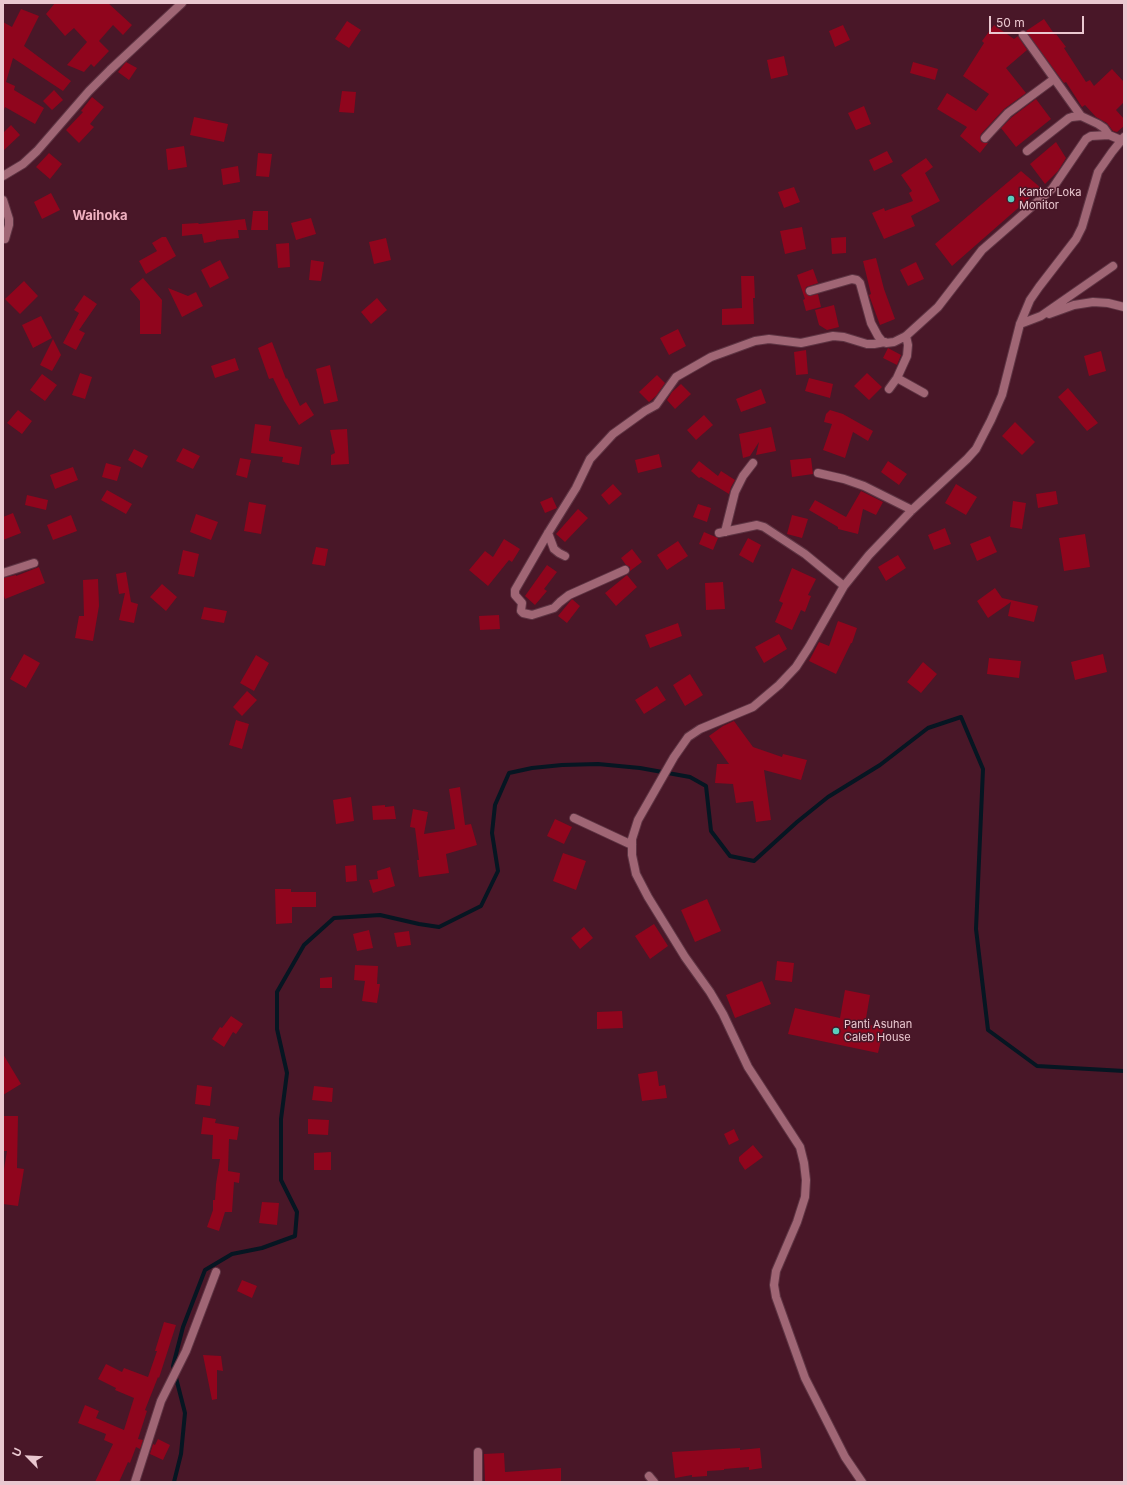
<!DOCTYPE html>
<style>
body{margin:0}
#map{position:relative;width:1127px;height:1485px;overflow:hidden;background:#491728;font-family:Inter,sans-serif}
canvas{display:block}
.frame{position:absolute;inset:0;border:4px solid #eac8d0;pointer-events:none}
.north{position:absolute;left:8px;top:1437px;width:40px;height:40px;-webkit-text-stroke:3px #491728;paint-order:stroke;rotate:294deg;font-size:11px;font-weight:700;line-height:16px;text-align:center;color:#eac8d0}
.north::after{content:'';display:block;margin:auto;width:14px;height:18px;background:#eac8d0;clip-path:polygon(50% 0,100% 100%,50% 72%,0 100%)}
.scale{position:absolute;left:989px;top:16px;width:95px;height:18px;box-sizing:border-box;border:2px solid #eac8d0;border-top:0;padding-left:5px;font-size:12px;line-height:14px;white-space:nowrap;color:#eac8d0;-webkit-text-stroke:3px #491728;paint-order:stroke}
</style>
<div id="map">
<canvas width="1127" height="1485"></canvas>
<div class="frame"></div>
<div class="north">U</div>
<div class="scale">50 m</div>
</div>
<script>
const context = document.querySelector('canvas').getContext('2d');
context.lineJoin = 'round';
const shape = rows => new Path2D(rows.map(r => 'M' + r).join(''));
function stroke(path, color, width, dash) { context.strokeStyle = color; context.lineWidth = width; context.lineCap = dash ? 'butt' : 'round'; context.setLineDash(dash || []); context.stroke(path); }
function fill(path, color) { context.fillStyle = color; context.fill(path, 'evenodd'); }
function write(font, color, halo, rows, align = 'center') {
  context.font = font + ' Inter,sans-serif'; context.lineWidth = 3; context.setLineDash([]); context.textBaseline = 'middle'; context.strokeStyle = halo; context.fillStyle = color; for (const [text, x, y, turn = 0] of rows) {
    context.save(); context.translate(x, y); context.rotate((+turn || 0) * Math.PI / 180); context.textAlign = isNaN(turn) ? turn : align; if (halo) context.strokeText(text, 0, 0); context.fillText(text, 0, 0); context.restore();
  }
}
stroke(shape([
 [174,1482,181,1454,185,1413,173,1366,183,1327,205,1270,232,1254,262,1248,295,1236,297,1212,281,1180,281,1119,287,1073,277,1029,277,992,304,945,334,918,380,915,419,924,439,927,481,906,498,871,492,833,495,805,509,773,532,768,562,765,598,764,640,768,690,777,706,786,711,831,730,856,754,861,797,822,828,797,880,765,928,728,961,717,983,769,976,929,988,1030,1037,1066,1124,1071]
]), '#061622', 4);
fill(shape([
 [55,3,108,3,132,25,123,35,113,25,99,41,109,51,94,67,91,64,84,72,67,65,87,42,74,28,65,36,46,14],
 [21,9,39,16,24,46,71,81,63,91,13,58,6,82,15,86,14,90,44,108,35,124,5,107,3,112,3,22,12,27],
 [1044,19,1055,35,1056,34,1066,47,1064,48,1086,82,1090,80,1094,86,1112,69,1124,82,1124,102,1116,110,1124,119,1124,126,1117,132,1113,131,1107,123,1096,117,1085,105,1082,107,1066,82,1064,83,1026,31],
 [347,21,361,30,349,48,335,39],
 [843,25,850,40,835,47,829,31],
 [994,25,1014,39,1018,36,1027,50,1006,68,1026,93,1004,109,981,134,980,137,981,142,988,143,980,153,960,136,967,127,937,109,947,93,976,111,989,94,963,76,984,43,982,41],
 [784,56,788,75,771,79,767,60],
 [126,62,137,68,129,80,118,72],
 [913,62,938,69,935,80,910,73],
 [54,90,63,100,52,110,43,101],
 [342,91,356,92,354,113,339,112],
 [92,97,104,107,90,124,94,127,79,143,66,130,83,112,81,111],
 [1036,99,1051,119,1016,147,1001,128,1012,117],
 [864,106,871,124,856,130,848,113],
 [194,117,228,124,224,142,190,135],
 [11,125,20,135,3,151,3,133],
 [1056,142,1066,158,1058,171,1045,184,1030,164],
 [184,146,187,167,168,170,166,149],
 [887,151,893,162,874,171,869,160],
 [49,153,62,164,50,179,36,167],
 [258,153,272,154,269,177,256,176],
 [926,158,933,167,925,173,940,201,911,216,915,226,884,239,872,213,884,208,885,211,913,201,909,193,912,191,901,175],
 [238,166,240,182,223,185,221,169],
 [1021,171,1041,188,952,266,935,244],
 [794,187,800,202,784,208,778,192],
 [51,193,60,210,42,219,34,202],
 [253,211,268,211,268,230,251,230],
 [311,218,316,234,296,240,291,223],
 [245,219,247,230,238,230,239,238,216,240,216,241,204,243,202,234,182,236,182,224,198,223,199,224],
 [802,227,806,249,785,254,780,231],
 [162,237,166,237,176,256,146,274,139,261,157,251,152,243],
 [846,237,846,253,832,254,831,238],
 [386,238,391,260,374,264,369,242],
 [289,243,290,267,278,268,276,244],
 [876,258,884,289,895,319,880,325,869,295,871,294,863,261],
 [220,260,229,278,210,288,201,270],
 [311,260,324,262,321,281,309,280],
 [916,262,924,279,908,286,900,270],
 [813,269,818,283,806,287,805,292,809,296,818,294,821,307,806,311,803,300,805,299,797,275],
 [741,276,754,276,755,298,753,298,754,324,722,325,722,309,742,308],
 [143,278,162,300,161,334,140,334,140,301,130,289],
 [24,281,38,296,20,314,5,299],
 [168,288,188,296,196,292,203,306,182,317],
 [84,295,97,304,79,330,85,333,76,350,63,343,79,313,74,310],
 [377,298,387,310,371,324,361,312],
 [834,305,839,327,827,330,819,325,815,310],
 [41,316,52,338,33,348,22,325],
 [678,329,686,346,669,355,660,338],
 [53,339,61,355,52,371,40,365],
 [272,342,286,379,287,378,300,406,306,402,314,415,299,425,284,401,273,378,269,379,258,348],
 [888,348,901,355,897,365,883,358],
 [806,350,808,374,796,375,794,352],
 [1101,351,1106,371,1089,376,1084,356],
 [235,358,239,370,215,378,211,366],
 [330,365,338,401,324,404,316,369],
 [80,373,92,377,85,399,72,395],
 [867,373,882,387,869,400,854,386],
 [42,374,57,385,45,401,30,390],
 [657,375,665,383,656,396,649,402,639,392],
 [809,378,833,384,830,398,805,391],
 [681,384,691,394,675,409,667,400,672,392],
 [1068,388,1098,423,1087,431,1058,397],
 [761,389,766,403,741,412,736,399],
 [18,410,32,421,22,434,7,423],
 [830,410,843,414,873,431,868,441,853,432,845,458,823,450,832,424,824,422,826,414],
 [704,415,713,425,696,440,687,430],
 [1015,422,1035,442,1022,455,1002,436],
 [255,424,271,426,269,441,302,447,299,465,282,462,283,457,251,453],
 [771,427,776,451,756,455,759,442,750,456,743,458,739,434],
 [347,429,349,464,331,465,331,455,335,453,330,430],
 [183,448,200,456,193,469,176,461],
 [134,449,148,456,142,468,128,460],
 [659,454,662,467,638,473,635,460],
 [240,458,251,460,247,478,236,475],
 [811,458,813,474,792,477,790,460],
 [699,461,718,476,721,471,735,480,731,487,729,494,701,477,699,478,691,471],
 [888,461,907,474,899,485,881,472],
 [106,463,121,467,117,481,102,477],
 [73,467,78,480,55,489,50,475],
 [613,484,622,494,609,505,601,495],
 [956,484,977,497,966,515,945,503],
 [107,490,132,504,126,514,101,500],
 [861,491,883,502,876,515,863,509,858,534,838,529,838,527,809,510,815,500,846,517],
 [1056,491,1058,504,1038,508,1036,494],
 [27,495,48,500,46,510,25,505],
 [552,497,557,508,545,513,540,502],
 [1013,501,1026,503,1022,529,1010,527],
 [249,502,266,505,261,534,244,531],
 [698,504,711,508,707,522,693,517],
 [578,509,588,518,565,542,556,534],
 [13,513,21,533,3,540,3,517],
 [196,514,218,522,211,540,190,532],
 [71,515,77,531,53,540,47,525],
 [792,515,808,519,802,538,787,534],
 [945,528,951,544,934,550,928,535],
 [704,532,718,538,713,550,699,544],
 [1085,534,1090,567,1064,571,1059,538],
 [990,536,997,552,977,561,970,544],
 [748,538,761,545,753,563,739,555],
 [504,539,520,549,512,562,509,560,488,586,469,570,485,551,493,557],
 [678,541,688,556,667,570,657,555],
 [316,547,328,549,325,566,312,564],
 [632,549,642,562,630,571,630,567,626,565,621,558],
 [183,550,199,554,194,577,178,574],
 [898,555,906,568,886,581,878,567],
 [547,565,557,572,544,589,547,591,535,605,525,596],
 [39,567,45,583,5,599,3,593,3,578,16,575,16,576],
 [792,568,816,579,808,595,811,596,805,612,801,610,792,630,775,622,783,603,779,601],
 [126,572,131,602,138,604,134,623,119,620,125,593,119,594,116,574],
 [627,575,637,587,616,606,605,593],
 [98,579,99,606,93,641,75,638,79,616,84,616,83,580],
 [723,582,725,609,706,610,705,583],
 [162,584,177,597,166,611,150,597],
 [995,588,1002,598,1038,606,1034,622,1008,616,1011,602,988,618,977,601],
 [572,599,580,606,567,623,558,616],
 [204,607,227,611,224,623,201,619],
 [499,615,500,629,480,630,479,616],
 [838,621,857,628,852,643,851,643,836,674,809,661,819,642,829,646],
 [678,623,682,636,650,648,645,635],
 [779,634,787,649,764,663,755,647],
 [24,654,40,663,26,688,10,679],
 [1103,654,1107,672,1075,680,1071,662],
 [256,655,269,663,254,691,240,683],
 [989,658,1021,661,1019,678,987,674],
 [923,662,937,674,921,693,907,682],
 [690,674,703,695,685,706,673,685],
 [657,686,666,700,644,714,635,700],
 [247,691,257,700,242,716,233,707],
 [236,720,249,724,242,749,229,745],
 [734,721,753,747,782,757,783,754,807,760,801,780,764,770,771,820,756,822,753,801,736,803,733,784,715,783,717,764,729,764,709,736,723,726],
 [460,787,465,825,471,824,477,845,446,854,449,873,419,877,417,860,419,860,415,828,410,827,413,809,428,812,424,834,455,829,449,789],
 [351,797,354,821,336,824,333,800],
 [385,805,385,807,394,806,396,819,373,820,372,806],
 [555,819,572,827,564,844,547,836],
 [563,853,586,861,576,890,553,881],
 [356,865,357,881,346,882,345,866],
 [390,867,395,886,373,893,369,880,378,879,377,871],
 [275,889,291,889,291,892,316,892,316,907,292,907,292,923,276,924],
 [707,899,721,931,695,942,681,910],
 [654,924,668,946,650,959,635,936],
 [584,927,593,938,580,949,571,938],
 [369,930,373,948,357,951,353,934],
 [409,931,411,945,397,947,394,933],
 [777,961,794,963,792,982,775,980],
 [355,965,378,966,377,984,380,984,377,1003,362,1001,365,981,354,980],
 [332,977,332,988,320,988,320,978],
 [762,981,771,1004,735,1018,726,995],
 [845,990,870,995,865,1024,884,1028,878,1053,788,1034,795,1008,840,1018],
 [622,1011,623,1028,597,1029,597,1012],
 [231,1016,243,1024,236,1034,233,1032,224,1047,212,1039,220,1027,222,1028],
 [3,1054,21,1084,3,1095],
 [657,1071,659,1086,665,1085,667,1098,642,1101,638,1074],
 [197,1085,212,1087,210,1106,195,1104],
 [314,1086,333,1088,332,1102,312,1100],
 [3,1116,18,1116,17,1168,24,1169,18,1206,3,1204,3,1175,7,1151,3,1151],
 [203,1117,216,1119,215,1123,239,1127,237,1140,229,1139,228,1171,240,1173,239,1183,234,1182,232,1212,225,1212,219,1231,207,1227,213,1210,213,1200,215,1200,216,1184,220,1159,212,1159,213,1135,201,1134],
 [308,1119,329,1120,328,1135,308,1134],
 [734,1129,739,1140,729,1145,724,1134],
 [753,1145,763,1157,745,1170,739,1161,739,1157],
 [331,1152,331,1170,314,1170,314,1153],
 [262,1202,279,1203,277,1225,259,1223],
 [242,1280,257,1286,252,1298,237,1291],
 [164,1322,176,1325,159,1378,158,1377,145,1410,147,1411,138,1439,143,1440,140,1449,136,1447,130,1463,128,1462,119,1482,95,1482,113,1444,104,1440,106,1434,78,1423,85,1405,99,1411,96,1418,124,1430,134,1398,115,1390,116,1388,98,1379,106,1364,122,1372,124,1368,148,1377,157,1351,155,1351],
 [203,1355,221,1356,223,1371,217,1370,217,1399,212,1400],
 [158,1439,170,1445,163,1460,150,1454,153,1444,155,1445],
 [740,1448,740,1450,760,1448,762,1468,749,1470,749,1467,724,1469,724,1470,707,1471,707,1476,692,1477,692,1475,675,1478,672,1452],
 [504,1453,505,1472,561,1468,561,1482,485,1481,484,1454]
]), '#90051d');
const minor = shape([
 [1023,35,1081,116],
 [985,138,1008,113,1054,79],
 [1027,151,1069,118,1072,117,1081,116,1098,124,1104,128,1109,135],
 [3,200,9,219,9,225,5,239],
 [810,291,852,279,857,280,860,283,871,323,878,336,882,341,886,343,894,342,906,336,938,307,982,250,1052,189,1086,139,1091,136,1109,135,1121,140],
 [1049,314,1074,305,1093,302,1108,303,1124,307],
 [1020,324,1041,316,1113,266],
 [897,378,924,393],
 [889,389,897,378,907,356,908,345,906,336],
 [818,473,844,479,864,486,912,510],
 [725,532,735,492,743,476,753,463],
 [548,533,554,549,559,553,565,556],
 [719,533,757,525,764,527,805,554,844,586],
 [625,570,569,595,560,602,554,608,532,615,523,613,521,611,522,603,515,595,515,590,548,533,576,488,590,459,613,434,645,411,656,405,676,377,711,357,755,341,769,339,801,343,833,336,844,337,867,344,874,344,885,342],
 [3,573,34,563],
 [574,818,632,845],
 [478,1452,478,1482],
 [649,1476,654,1482],
 [135,1482,161,1401,186,1351,216,1272],
 [862,1482,845,1457,805,1378,776,1297,774,1285,776,1271,797,1222,805,1197,806,1180,804,1163,800,1147,748,1067,723,1014,710,992,685,957,648,897,636,874,632,855,632,839,638,820,674,757,688,737,700,729,753,707,779,685,796,667,809,647,844,586,869,555,912,510,967,459,976,449,991,420,1002,395,1020,324,1030,300,1039,287,1076,239,1082,227,1098,172,1112,152,1124,137]
]);
const tertiary = shape([
 [3,176,23,164,37,151,89,91,110,70,182,3]
]);
stroke(minor, '#5e3443', 10);
stroke(tertiary, '#5e3443', 10);
stroke(minor, '#a06675', 8);
stroke(tertiary, '#a06675', 8);
for (const [x, y, r, color] of [
 [1011,199,4,"#5acebd"],
 [836,1031,4,"#5acebd"]
]) { const dot = new Path2D(); dot.arc(x, y, r, 0, 2 * Math.PI); context.fillStyle = color; context.fill(dot); stroke(dot, '#491728', 1.5); }
write('11px', '#eac8d0', '#491728', [
 ["Kantor Loka",1019,193],
 ["Monitor",1019,206],
 ["Panti Asuhan",844,1025],
 ["Caleb House",844,1038]
], 'left');
write('bold 13px', '#f0b0c0', '#491728', [
 ["Waihoka",100,216]
]);
</script>
